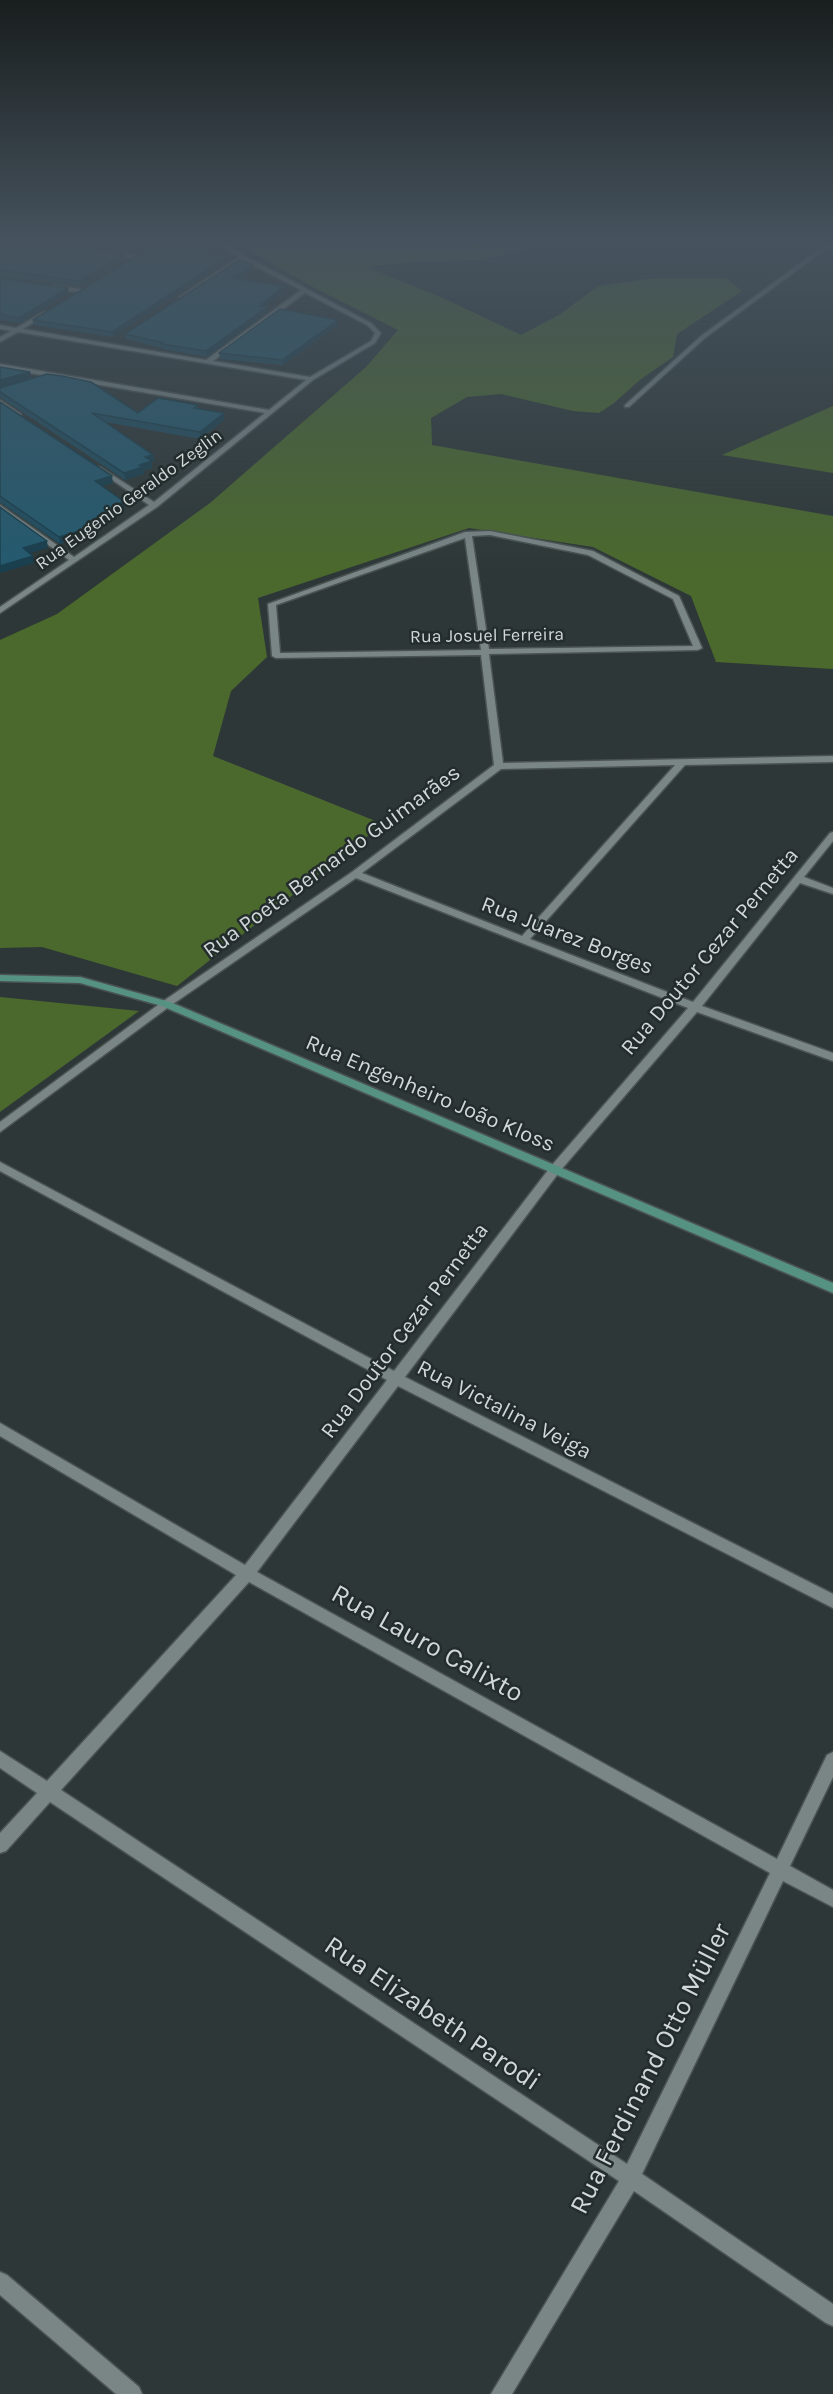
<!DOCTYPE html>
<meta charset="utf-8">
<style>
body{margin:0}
canvas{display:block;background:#2d3737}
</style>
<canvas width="833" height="2394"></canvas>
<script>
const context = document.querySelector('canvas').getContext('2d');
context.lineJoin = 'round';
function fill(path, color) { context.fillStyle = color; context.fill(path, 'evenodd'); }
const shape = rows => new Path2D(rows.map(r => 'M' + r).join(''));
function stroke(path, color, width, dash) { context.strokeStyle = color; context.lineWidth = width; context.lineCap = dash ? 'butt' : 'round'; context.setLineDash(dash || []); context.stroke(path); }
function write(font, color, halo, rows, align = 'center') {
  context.font = font + ' Karla,sans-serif'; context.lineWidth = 5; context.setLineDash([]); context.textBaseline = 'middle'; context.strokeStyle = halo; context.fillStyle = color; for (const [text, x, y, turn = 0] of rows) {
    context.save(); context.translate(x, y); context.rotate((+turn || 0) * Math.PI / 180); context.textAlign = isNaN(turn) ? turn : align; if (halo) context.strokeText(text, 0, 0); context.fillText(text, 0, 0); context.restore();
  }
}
fill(shape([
 [230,239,375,239,390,248,471,246,477,239,547,239,543,245,478,260,419,261,367,267,443,298,521,335,559,315,598,286,655,278,726,278,742,291,677,334,673,357,641,379,614,403,599,413,573,411,501,394,467,397,431,418,432,445,833,516,833,669,716,662,691,596,593,547,469,528,258,598,267,657,231,691,213,756,383,824,177,986,42,947,0,948,0,640,57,614,210,503,366,367,398,330,311,286],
 [833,406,833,473,722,455,742,446],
 [0,997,139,1011,0,1112]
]), '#4b692c');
const street = shape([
 [206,239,213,239,371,323,381,333,375,343,313,380,157,507,0,613,0,607,69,560,0,510,0,505,74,557,149,505,96,469,96,467,100,467,154,502,265,413,0,368,0,364,269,410,306,380,18,332,0,342,0,337,11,331,0,329,0,325,16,328,45,311,47,314,23,329,206,360,301,290,243,260,183,299,179,299,179,297,239,257,206,239],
 [305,293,367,325,375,333,371,341,310,377,213,361,305,293],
 [833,239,833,244,705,338,629,407,625,407,625,405,701,336,833,239],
 [111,251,137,255,140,257,137,259,109,254,111,251],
 [52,285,81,289,84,291,81,293,50,288,52,285],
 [0,400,21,414,21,416,17,416,0,405,0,400],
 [490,531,593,551,679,596,702,648,698,650,489,654,503,763,833,756,833,762,685,765,530,939,693,1002,830,833,833,832,833,841,804,877,833,888,833,894,800,883,702,1006,833,1053,833,1061,697,1012,560,1171,405,1377,833,1594,833,1608,398,1386,257,1572,777,1859,827,1755,833,1752,833,1777,790,1866,833,1890,833,1907,783,1881,642,2174,833,2304,833,2326,826,2323,634,2191,512,2394,491,2394,619,2181,50,1802,6,1851,0,1853,0,1833,37,1793,0,1768,0,1751,47,1781,236,1575,0,1436,0,1423,245,1565,387,1380,0,1171,0,1162,394,1371,552,1165,688,1008,356,878,170,1006,0,1132,0,1122,162,1002,352,872,494,765,481,655,276,658,272,656,268,604,465,532,490,531],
 [490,535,588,555,673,599,693,646,489,649,472,536,490,535],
 [465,538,481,650,280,653,276,605,465,538],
 [675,765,522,936,362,873,501,769,675,765],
 [249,1582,770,1873,627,2164,61,1790,249,1582],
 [0,2272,7,2275,139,2387,142,2394,116,2394,0,2295,0,2272]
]);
const secondary = shape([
 [0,975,80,977,170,1002,833,1283,833,1293,162,1006,80,983,0,981,0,975]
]);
stroke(street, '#4a5352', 3);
stroke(secondary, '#4a5352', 3);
fill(street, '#7a8686');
fill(secondary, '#569282');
fill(shape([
 [0,239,125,254,126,259,80,287,0,276],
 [49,239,158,239,136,253],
 [213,251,209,253,228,256,228,261,113,337,34,325,33,320],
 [253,270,240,279,283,286,283,291,265,306,268,312,207,357,162,349,162,348,126,339,125,334],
 [0,278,68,288,69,293,20,323,0,320],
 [338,325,283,365,220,359,219,353],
 [0,388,138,413,198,405,198,409,224,413,224,420,200,439,105,422,153,455,154,461,152,462,152,468,143,471,144,474,125,480,1,398,0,398],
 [0,402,113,483,102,486,124,508,87,536,60,544,1,503,0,503]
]), '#1f4d5f');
fill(shape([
 [149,239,158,239,136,253,135,248],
 [212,246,213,251,203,257,203,252],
 [125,254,126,259,80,287,79,281],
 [228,256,228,261,113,337,112,332],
 [253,265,253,270,235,283,234,278],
 [283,286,283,291,260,311,260,306],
 [68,288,69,293,20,323,19,318],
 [267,307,268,312,207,357,206,351],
 [338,320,338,325,283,365,282,360],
 [30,372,31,378,0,387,0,380],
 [224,413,224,420,200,439,200,432],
 [153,455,154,461,152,462,152,468,143,471,144,474,125,480,124,473,139,465,145,457],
 [112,476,113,483,96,488,95,481],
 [123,501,124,508,87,536,60,544,59,537],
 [47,541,48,548,24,555,23,548],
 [33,556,34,563,0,573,0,566]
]), '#193f4e');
const building = shape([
 [0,239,35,239,125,254,79,281,0,270,0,239],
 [81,239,149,239,135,248,81,239],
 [164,239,203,239,212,246,203,252,228,256,112,332,33,320,164,239],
 [239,260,253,265,234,278,283,286,260,306,267,307,206,351,162,344,164,343,125,334,239,260],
 [0,278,68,288,19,318,0,314,0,278],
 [280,309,338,320,282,360,219,353,280,309],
 [0,367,30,372,0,380,0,367],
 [47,374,62,376,91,382,138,413,158,398,198,405,194,408,224,413,200,432,92,413,153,455,145,457,152,461,139,465,143,467,124,473,0,392,0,388,47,374],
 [0,402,112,476,95,481,123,501,86,529,59,537,0,496,0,402],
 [0,507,47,541,23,548,33,556,0,566,0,507]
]);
fill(building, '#245a6f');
stroke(building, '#193f4e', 1.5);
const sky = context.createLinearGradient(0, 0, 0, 575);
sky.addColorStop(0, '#191e1e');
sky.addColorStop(0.42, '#46535e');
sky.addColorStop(1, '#46535e00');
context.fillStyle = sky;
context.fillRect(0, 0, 833, 575);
write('18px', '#d1d8d7', '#232d2d', [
 ["Rua Eugenio Geraldo Zeglin",129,500,-36],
 ["Rua Josuel Ferreira",487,636,-1]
]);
write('22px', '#d1d8d7', '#232d2d', [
 ["Rua Poeta Bernardo Guimarães",332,862,-36],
 ["Rua Juarez Borges",567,936,21],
 ["Rua Doutor Cezar Pernetta",710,952,-50],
 ["Rua Engenheiro João Kloss",430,1094,23],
 ["Rua Doutor Cezar Pernetta",405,1331,-53],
 ["Rua Victalina Veiga",504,1410,27]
]);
write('27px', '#d1d8d7', '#232d2d', [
 ["Rua Lauro Calixto",427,1644,29],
 ["Rua Elizabeth Parodi",432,2014,34],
 ["Rua Ferdinand Otto Müller",651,2069,-63]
]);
</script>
